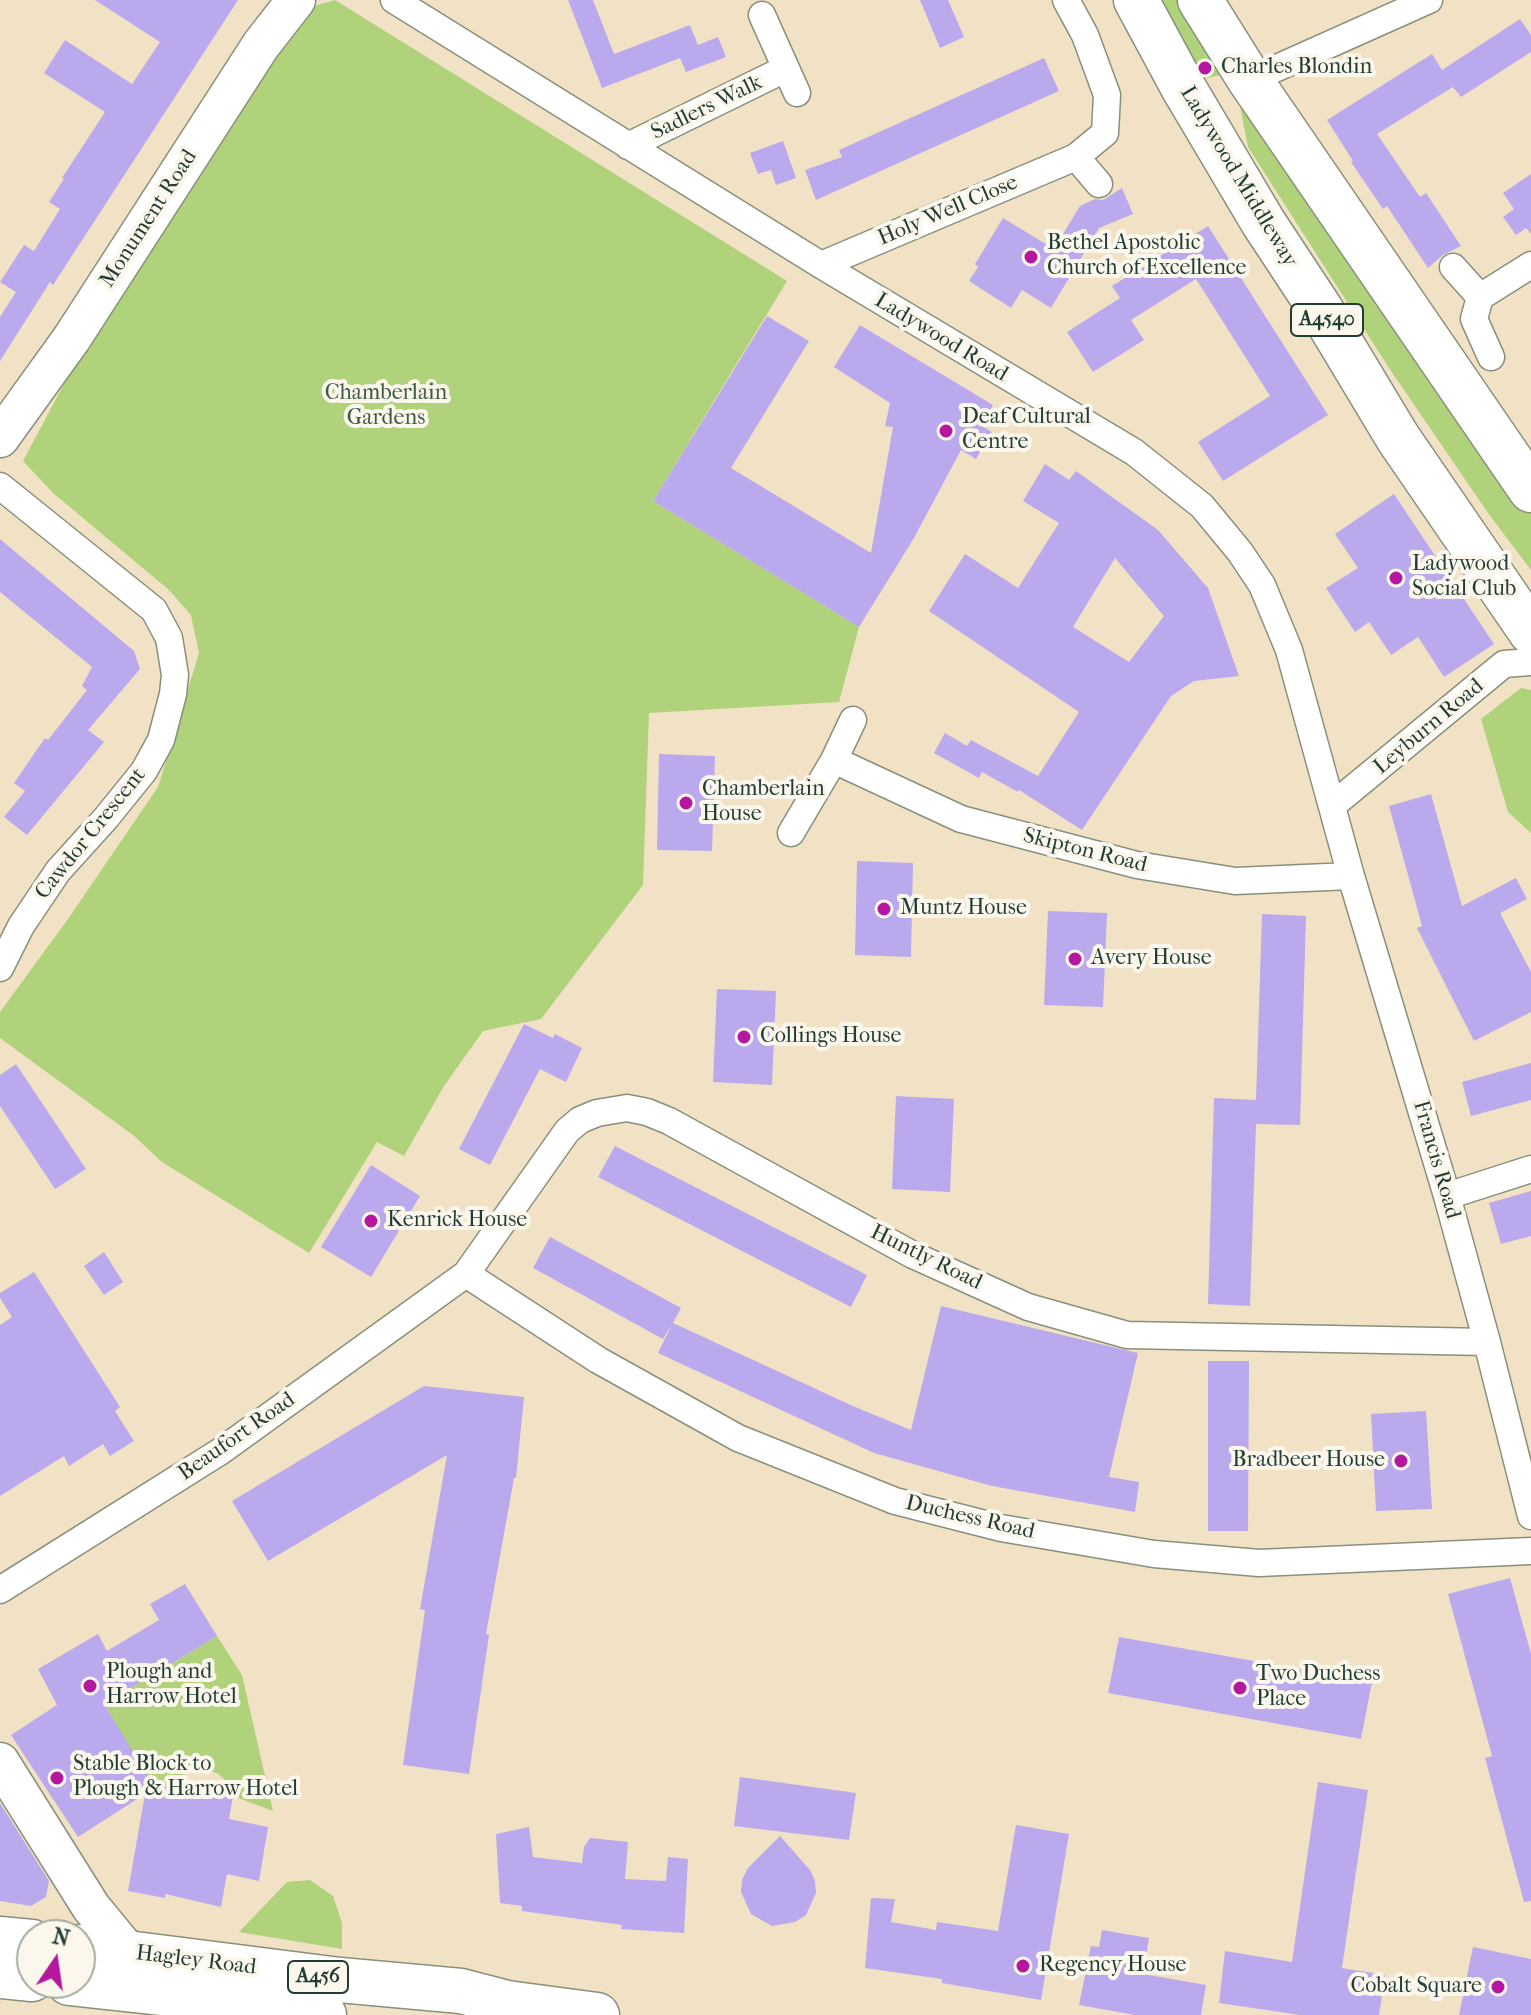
<!DOCTYPE html>
<style>
body{margin:0}
#map{position:relative;width:1531px;height:2015px;overflow:hidden;background:#f2e2c5;font-family:"IM FELL French Canon",serif}
canvas{display:block}
.north{position:absolute;left:16px;top:1919px;width:80px;height:80px;box-sizing:border-box;background:#fbf7ec;border:2px solid #a3ada2;border-radius:50%;rotate:13deg;font-size:22px;font-weight:700;line-height:32px;text-align:center;color:#1f3d34}
.north::after{content:'';display:block;margin:auto;width:28px;height:36px;background:#b5179e;clip-path:polygon(50% 0,100% 100%,50% 72%,0 100%)}
</style>
<div id="map">
<canvas width="1531" height="2015"></canvas>
<div class="north">N</div>
</div>
<script>
const context = document.querySelector('canvas').getContext('2d');
context.lineJoin = 'round';
function fill(path, color) { context.fillStyle = color; context.fill(path, 'evenodd'); }
const shape = rows => new Path2D(rows.map(r => 'M' + r).join(''));
function stroke(path, color, width, dash) { context.strokeStyle = color; context.lineWidth = width; context.lineCap = dash ? 'butt' : 'round'; context.setLineDash(dash || []); context.stroke(path); }
function write(font, color, halo, rows, align = 'center') {
  context.font = font + ' "IM FELL French Canon",serif'; context.lineWidth = 8; context.setLineDash([]); context.textBaseline = 'middle'; context.strokeStyle = halo; context.fillStyle = color; for (const [text, x, y, turn = 0] of rows) {
    context.save(); context.translate(x, y); context.rotate((+turn || 0) * Math.PI / 180); context.textAlign = isNaN(turn) ? turn : align; if (halo) context.strokeText(text, 0, 0); context.fillText(text, 0, 0); context.restore();
  }
}
fill(shape([
 [335,0,787,281,653,501,859,627,839,702,649,713,643,885,541,1019,483,1031,444,1086,404,1156,377,1142,309,1253,162,1162,133,1135,0,1038,0,1012,68,919,158,787,199,653,191,615,169,590,53,493,23,461,82,350,283,45,311,7],
 [1155,0,1188,0,1232,72,1204,79,1164,19],
 [1240,106,1286,146,1531,513,1531,570,1488,513,1389,368,1248,147],
 [1521,688,1531,690,1531,833,1508,812,1481,719],
 [217,1636,242,1675,273,1811,233,1796,230,1784,217,1773,197,1769,176,1778,171,1789,150,1787,104,1704],
 [310,1880,333,1896,342,1923,342,1949,239,1932,287,1882]
]), '#afd27b');
fill(shape([
 [95,0,238,0,53,285,50,282,0,361,0,317,16,292,0,282,24,245,34,251,60,209,49,202,64,179,62,178,105,112,44,73,65,40,132,84,160,42],
 [568,0,593,0,614,54,690,25,698,45,718,37,726,57,686,72,680,58,602,88],
 [920,0,948,0,964,37,940,48],
 [1520,19,1531,35,1531,52,1461,97,1453,87,1377,134,1420,197,1426,193,1461,246,1443,255,1428,268,1387,206,1383,209,1351,162,1353,161,1327,120,1432,54,1442,70],
 [1044,58,1059,91,816,200,805,170,842,157,839,150],
 [783,141,796,178,776,185,771,170,758,174,750,153],
 [1531,174,1531,234,1526,228,1516,235,1503,217,1514,209,1503,193],
 [1122,188,1133,214,1099,228,1051,308,1022,290,1011,308,969,281,978,267,975,264,1003,218,1054,249,1080,206,1095,199,1103,200],
 [1208,226,1328,415,1223,481,1198,442,1270,396,1196,279,1131,320,1144,340,1093,372,1067,332,1120,298,1112,286],
 [767,316,809,341,731,468,871,553,893,427,885,426,890,403,834,367,860,325,993,405,982,426,992,432,976,459,961,450,914,538,859,627,653,501],
 [1045,464,1069,480,1076,471,1158,530,1208,588,1239,676,1194,681,1171,696,1082,830,1019,790,1018,792,982,772,979,778,934,753,945,733,967,746,971,740,1038,776,1079,712,929,611,965,554,1018,588,1059,523,1023,501],
 [1115,558,1164,616,1129,662,1073,627],
 [1394,494,1494,644,1444,677,1418,637,1391,655,1369,622,1355,632,1326,588,1358,568,1335,534],
 [0,539,134,651,140,669,88,730,104,742,27,835,4,817,25,791,14,783,45,738,48,740,87,690,82,686,92,667,0,592],
 [659,754,715,756,712,851,657,850],
 [1431,794,1462,906,1516,878,1527,899,1500,913,1531,972,1531,1012,1474,1041,1417,928,1422,926,1389,806],
 [857,861,913,863,911,957,855,955],
 [1048,911,1107,913,1103,1007,1044,1005],
 [1262,914,1306,916,1300,1125,1256,1124,1250,1306,1208,1304,1214,1098,1256,1100],
 [717,989,776,991,772,1085,713,1082],
 [524,1024,553,1038,555,1034,582,1048,566,1082,540,1069,490,1165,459,1149],
 [1531,1063,1531,1100,1471,1116,1462,1082],
 [16,1064,86,1169,55,1189,0,1106,0,1075],
 [896,1096,954,1099,950,1192,892,1189],
 [615,1146,867,1275,851,1307,598,1177],
 [371,1165,420,1196,371,1277,321,1247],
 [1531,1191,1531,1236,1501,1244,1489,1203],
 [550,1237,681,1308,673,1323,855,1407,911,1430,941,1306,1138,1353,1109,1477,1139,1482,1135,1512,992,1486,874,1453,658,1353,672,1324,663,1339,533,1268],
 [104,1252,123,1282,104,1295,84,1266],
 [34,1272,120,1407,115,1411,134,1441,110,1456,103,1444,69,1466,64,1456,0,1496,0,1325,12,1317,0,1298,0,1293],
 [1208,1361,1249,1361,1248,1531,1208,1531],
 [424,1386,524,1397,516,1478,514,1478,486,1634,489,1635,469,1774,403,1765,425,1610,420,1609,447,1455,268,1561,232,1501],
 [1426,1411,1432,1509,1376,1511,1371,1414],
 [1510,1578,1531,1654,1531,1901,1524,1902,1485,1758,1492,1756,1448,1594],
 [185,1584,217,1636,104,1704,154,1787,188,1791,189,1788,233,1796,229,1819,268,1827,259,1881,227,1874,221,1907,165,1894,165,1898,128,1891,145,1794,78,1837,11,1735,57,1705,38,1669,98,1634,107,1651,159,1620,150,1604],
 [1119,1637,1372,1682,1361,1739,1108,1693],
 [740,1777,856,1793,849,1840,734,1826],
 [1318,1782,1368,1790,1342,1968,1385,1975,1379,2015,1300,2015,1219,2003,1225,1951,1292,1962],
 [0,1803,49,1881,46,1897,31,1906,0,1901],
 [1016,1825,1069,1834,1041,2000,942,1983,942,1979,865,1968,871,1898,895,1899,891,1922,936,1930,937,1922,998,1931],
 [529,1827,533,1857,582,1863,584,1847,590,1838,628,1842,625,1879,666,1881,668,1857,688,1859,684,1933,621,1929,622,1925,522,1911,522,1906,500,1903,496,1834],
 [780,1836,810,1870,815,1881,816,1893,806,1915,795,1922,772,1926,751,1914,741,1892,742,1880,748,1868],
 [1102,1930,1149,1938,1143,1974,1206,1985,1201,2015,1135,2015,1079,2005,1091,1946,1099,1947],
 [1473,1947,1531,1959,1531,2015,1459,2015]
]), '#baa9ed');
const street = shape([
 [394,0,821,265,1134,452,1202,506,1240,552,1262,585,1289,650,1351,876,1447,1196,1487,1342,1531,1516],
 [762,15,797,93],
 [1250,80,1429,0],
 [628,146,785,69],
 [1076,157,1099,184],
 [821,265,1076,157,1105,133,1107,95,1085,35,1066,0],
 [1453,267,1480,297,1474,319,1491,357],
 [1480,297,1531,265],
 [0,486,154,610,169,638,175,675,173,694,161,740,144,771,106,818,58,871,21,926,0,968],
 [834,760,961,819,1137,865,1235,881,1351,876],
 [1333,805,1504,664,1531,662],
 [791,833,834,760,853,720],
 [1447,1196,1531,1169],
 [466,1274,598,1360,738,1438,895,1501,1001,1528,1154,1554,1259,1563,1531,1551],
 [0,1590,221,1451,466,1274,567,1131,580,1120,597,1113,627,1108,647,1112,669,1121,913,1255,1028,1307,1127,1335,1487,1342]
]);
const secondary = shape([
 [0,438,72,338,261,45,296,0],
 [0,1762,91,1907,128,1952]
]);
const highway = shape([
 [1136,0,1183,87,1263,222,1321,310,1398,438,1531,632],
 [1200,0,1250,80,1531,490],
 [0,1939,32,1942],
 [80,1947,340,1980,461,1991,507,2003,597,2015],
 [0,1976,32,1979],
 [69,1983,227,2000,324,2015]
]);
stroke(street, '#88907c', 29);
stroke(secondary, '#88907c', 41);
stroke(highway, '#88907c', 47);
stroke(street, '#fff', 26);
stroke(secondary, '#fff', 38);
stroke(highway, '#fff', 44);
for (const [x, y, r, color] of [
 [1205,68,8,"#b5179e"],
 [1031,257,8,"#b5179e"],
 [946,431,8,"#b5179e"],
 [1396,578,8,"#b5179e"],
 [686,803,8,"#b5179e"],
 [884,909,8,"#b5179e"],
 [1075,959,8,"#b5179e"],
 [744,1037,8,"#b5179e"],
 [371,1221,8,"#b5179e"],
 [1401,1461,8,"#b5179e"],
 [90,1686,8,"#b5179e"],
 [1240,1688,8,"#b5179e"],
 [57,1778,8,"#b5179e"],
 [1023,1966,8,"#b5179e"],
 [1498,1987,8,"#b5179e"]
]) { const dot = new Path2D(); dot.arc(x, y, r, 0, 2 * Math.PI); context.fillStyle = color; context.fill(dot); stroke(dot, '#fbf7ec', 3); }
for (const [x, y, w] of [
 [1327,320,72],
 [318,1977,60]
]) { const box = new Path2D(); box.roundRect(x - w / 2, y - 16, w, 32, 6); context.fillStyle = '#fbf7ec'; context.fill(box); stroke(box, '#1f3d34', 2); }
write('bold 20px', '#1f3d34', null, [
 ["A4540",1327,320],
 ["A456",318,1977]
]);
write('22px', '#1f3d34', '#fbf7ec', [
 ["Charles Blondin",1221,68],
 ["Bethel Apostolic",1047,244],
 ["Church of Excellence",1047,269],
 ["Deaf Cultural",962,418],
 ["Centre",962,443],
 ["Ladywood",1412,565],
 ["Social Club",1412,590],
 ["Chamberlain",702,790],
 ["House",702,815],
 ["Muntz House",900,909],
 ["Avery House",1091,959],
 ["Collings House",760,1037],
 ["Kenrick House",387,1221],
 ["Bradbeer House",1385,1461,"right"],
 ["Plough and",106,1673],
 ["Harrow Hotel",106,1698],
 ["Two Duchess",1256,1675],
 ["Place",1256,1700],
 ["Stable Block to",73,1765],
 ["Plough & Harrow Hotel",73,1790],
 ["Regency House",1039,1966],
 ["Cobalt Square",1482,1987,"right"]
], 'left');
write('22px', '#1f3d34', '#fbf7ec', [
 ["Sadlers Walk",707,108,-26],
 ["Ladywood Middleway",1238,177,59],
 ["Holy Well Close",948,211,-23],
 ["Monument Road",149,219,-57],
 ["Ladywood Road",941,338,31],
 ["Leyburn Road",1429,727,-40],
 ["Cawdor Crescent",91,834,-51],
 ["Skipton Road",1085,851,14],
 ["Francis Road",1436,1160,74],
 ["Huntly Road",926,1258,26],
 ["Beaufort Road",237,1437,-35],
 ["Duchess Road",970,1518,13],
 ["Hagley Road",196,1961,7]
]);
write('22px', '#3c5b42', '#fbf7ec', [
 ["Chamberlain",386,394],
 ["Gardens",386,419]
]);
</script>
